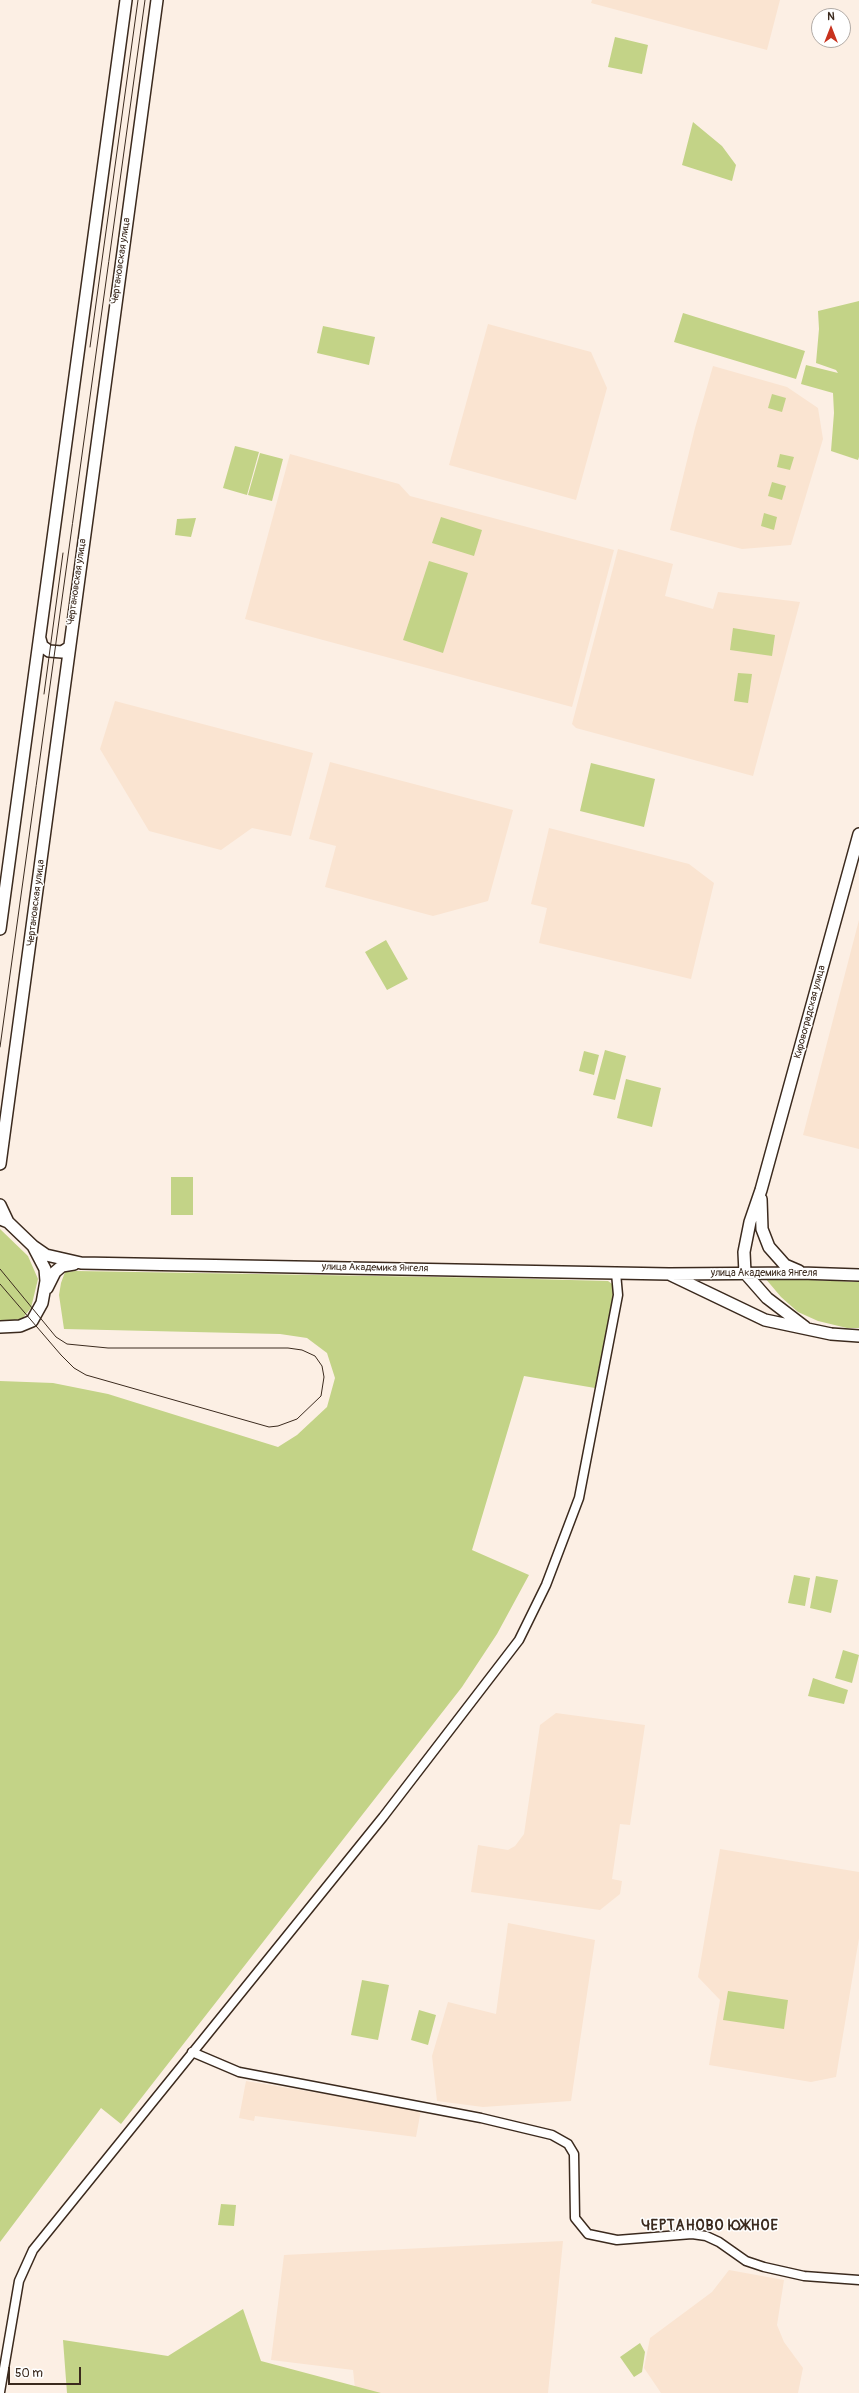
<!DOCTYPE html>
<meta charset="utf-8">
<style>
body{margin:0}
#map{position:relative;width:859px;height:2393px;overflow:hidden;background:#fcefe4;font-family:Pangolin,sans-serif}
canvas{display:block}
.north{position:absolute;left:811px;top:8px;width:40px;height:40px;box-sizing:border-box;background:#fff;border:1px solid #b1aaa5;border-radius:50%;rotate:0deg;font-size:11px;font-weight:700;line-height:16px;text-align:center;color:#3b2a1e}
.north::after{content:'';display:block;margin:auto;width:14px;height:18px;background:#c8321e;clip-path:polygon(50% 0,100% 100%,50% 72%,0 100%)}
.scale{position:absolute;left:8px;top:2367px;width:73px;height:18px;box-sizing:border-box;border:2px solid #3b2a1e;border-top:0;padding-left:5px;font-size:12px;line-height:14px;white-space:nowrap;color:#3b2a1e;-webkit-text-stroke:3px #fff;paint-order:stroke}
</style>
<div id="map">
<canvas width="859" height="2393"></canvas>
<div class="north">N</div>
<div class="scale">50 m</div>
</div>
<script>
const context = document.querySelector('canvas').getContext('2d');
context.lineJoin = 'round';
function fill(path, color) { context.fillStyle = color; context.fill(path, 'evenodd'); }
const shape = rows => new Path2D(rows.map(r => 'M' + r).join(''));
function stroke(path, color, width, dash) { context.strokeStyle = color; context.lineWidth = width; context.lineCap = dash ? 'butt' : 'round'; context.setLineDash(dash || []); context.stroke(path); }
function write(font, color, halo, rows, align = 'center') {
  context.font = font + ' Pangolin,sans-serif'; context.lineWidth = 3; context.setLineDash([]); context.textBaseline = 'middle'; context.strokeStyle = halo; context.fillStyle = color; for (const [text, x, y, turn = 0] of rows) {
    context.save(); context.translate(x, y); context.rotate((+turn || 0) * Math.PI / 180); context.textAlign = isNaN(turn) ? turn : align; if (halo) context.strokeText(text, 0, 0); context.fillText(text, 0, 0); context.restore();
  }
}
fill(shape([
 [592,0,780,0,767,50,591,3],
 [488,324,591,352,607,388,576,500,449,465],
 [713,366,787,387,818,408,823,439,791,545,742,549,670,530,695,428],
 [290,454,399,484,410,496,614,550,572,707,245,619],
 [618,549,673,564,665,596,713,609,718,592,800,602,753,776,576,728,572,724],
 [115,701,313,753,291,836,252,828,221,850,149,831,100,749],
 [330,762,513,810,488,901,433,916,325,887,336,846,309,839],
 [549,828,689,864,714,883,691,979,539,943,547,908,531,904],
 [859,920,859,1149,803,1135],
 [556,1713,645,1725,630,1825,620,1824,612,1879,622,1881,620,1894,600,1910,471,1892,478,1845,508,1850,515,1846,524,1834,540,1725],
 [720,1849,859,1872,859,1938,836,2077,811,2082,709,2065,720,2000,698,1977],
 [508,1923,595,1940,571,2101,483,2107,437,2101,432,2056,448,2002,496,2014],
 [246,2081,421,2110,416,2137,255,2116,254,2121,239,2118],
 [563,2241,548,2393,363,2393,355,2389,353,2370,271,2360,284,2255],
 [729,2270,784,2280,777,2325,784,2342,803,2368,798,2393,661,2393,644,2368,650,2338,712,2292]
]), '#fae4d1');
fill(shape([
 [615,37,648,45,642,74,608,67],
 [693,122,722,146,736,165,732,181,682,165],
 [859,301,859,457,858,460,831,451,834,413,833,393,801,384,806,365,838,373,836,370,816,363,819,329,818,311],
 [683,313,805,351,796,379,674,342],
 [323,326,375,337,369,365,317,353],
 [772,394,786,398,782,412,768,408],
 [235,446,259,452,247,495,223,488],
 [260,453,283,459,272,501,248,495],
 [780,454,794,457,790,470,777,467],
 [772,482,786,486,782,500,768,496],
 [764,513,777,517,774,530,761,526],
 [441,517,482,530,474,556,432,543],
 [196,518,191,537,175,535,177,519],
 [429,561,468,573,443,653,403,640],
 [733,628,775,635,772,656,730,650],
 [738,673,752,674,748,703,734,701],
 [591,763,655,779,644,827,580,811],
 [386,940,408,979,387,990,365,952],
 [605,1050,626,1056,615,1100,593,1095],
 [584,1051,599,1055,594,1075,579,1071],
 [626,1079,661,1088,652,1127,617,1118],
 [171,1177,193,1177,193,1215,171,1215],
 [0,1229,28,1256,38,1279,31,1308,22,1319,0,1322],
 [76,1271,494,1278,608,1281,615,1286,595,1388,524,1376,472,1550,529,1575,497,1634,462,1687,121,2124,101,2108,0,2242,0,1381,53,1383,108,1394,278,1447,297,1435,327,1407,335,1378,327,1353,307,1338,280,1334,64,1329,59,1295,61,1283,65,1272],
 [765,1278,859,1282,859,1328,847,1328,818,1321,798,1312,781,1297],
 [794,1575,810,1578,805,1606,788,1603],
 [816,1576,838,1580,831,1613,810,1608],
 [843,1650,859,1655,852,1683,835,1678],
 [813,1678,848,1690,844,1704,808,1696],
 [362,1980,389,1985,378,2040,351,2035],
 [728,1991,788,2000,784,2029,723,2020],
 [419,2010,436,2015,428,2045,411,2040],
 [221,2204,236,2205,234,2226,218,2225],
 [243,2309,261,2361,381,2393,67,2393,63,2340,168,2356],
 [640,2343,645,2352,642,2372,634,2377,620,2357]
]), '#c3d387');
const street = shape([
 [192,2052,239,2072,481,2118,552,2135,568,2144,574,2154,575,2218,588,2234,617,2240,692,2234,706,2236,719,2242,746,2261,764,2267,804,2276,859,2280],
 [0,2392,19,2281,33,2250,383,1817,519,1640,546,1585,579,1498,618,1295,616,1273]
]);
const secondary = shape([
 [40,639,42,646,49,651,62,652,68,648],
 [0,929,126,0],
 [0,1164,157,0],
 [761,1199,762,1229,769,1247,785,1265,799,1271],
 [0,1205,8,1222],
 [0,1219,8,1222,33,1246,45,1269,46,1281,42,1303,32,1321,20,1326,0,1327],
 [33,1246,46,1255,81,1263,669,1274,801,1273,859,1275],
 [745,1273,744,1252,750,1222,761,1190,859,834],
 [745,1273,767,1298,805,1327],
 [671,1275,765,1320,831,1334,859,1336],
 [47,1288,55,1272,62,1266,74,1264]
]);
stroke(street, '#3b2a1e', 11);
stroke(secondary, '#3b2a1e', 14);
stroke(street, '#fff', 8);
stroke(secondary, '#fff', 11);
stroke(shape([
 [90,347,138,0],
 [44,694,63,553],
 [0,1047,145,0],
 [0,1269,56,1337,67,1344,108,1348,288,1348,302,1350,315,1356,322,1366,324,1377,321,1396,297,1419,278,1426,269,1427,86,1375,74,1368,61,1355,0,1284]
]), '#3b2a1e', 1);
write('10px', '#3b2a1e', '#fff', [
 ["Чертановская улица",121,261,-82],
 ["Чертановская улица",77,582,-82],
 ["Чертановская улица",36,903,-83],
 ["Кировоградская улица",810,1012,-75],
 ["улица Академика Янгеля",375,1268,1],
 ["улица Академика Янгеля",764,1273]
]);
context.letterSpacing = '1px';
write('bold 14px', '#3b2a1e', '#fff', [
 ["ЧЕРТАНОВО ЮЖНОЕ",710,2226]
]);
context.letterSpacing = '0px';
</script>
